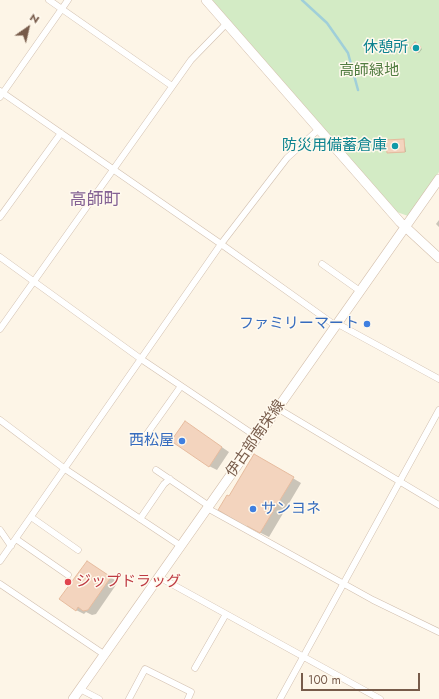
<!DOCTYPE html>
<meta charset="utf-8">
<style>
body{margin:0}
#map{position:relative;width:439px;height:699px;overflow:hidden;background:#fdf5e7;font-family:Jost,sans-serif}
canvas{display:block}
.north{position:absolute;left:8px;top:8px;width:40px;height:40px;-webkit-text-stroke:3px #fff9ee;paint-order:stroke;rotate:34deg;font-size:11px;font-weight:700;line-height:16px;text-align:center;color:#775b4a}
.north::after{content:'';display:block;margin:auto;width:14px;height:18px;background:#775b4a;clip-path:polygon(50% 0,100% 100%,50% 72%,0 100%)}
.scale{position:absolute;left:301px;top:673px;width:119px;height:18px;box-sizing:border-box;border:2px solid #775b4a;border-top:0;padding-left:5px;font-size:12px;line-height:14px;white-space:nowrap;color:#775b4a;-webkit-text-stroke:3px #fff9ee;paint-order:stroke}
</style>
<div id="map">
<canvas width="439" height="699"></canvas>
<div class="north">N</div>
<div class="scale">100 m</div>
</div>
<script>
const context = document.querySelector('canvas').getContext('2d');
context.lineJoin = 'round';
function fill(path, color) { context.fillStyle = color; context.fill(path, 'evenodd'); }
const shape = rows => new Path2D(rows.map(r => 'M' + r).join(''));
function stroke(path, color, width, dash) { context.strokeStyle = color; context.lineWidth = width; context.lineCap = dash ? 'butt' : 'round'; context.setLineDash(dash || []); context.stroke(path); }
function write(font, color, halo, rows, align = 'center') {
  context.font = font + ' Jost,"Noto Sans JP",sans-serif'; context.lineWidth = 3; context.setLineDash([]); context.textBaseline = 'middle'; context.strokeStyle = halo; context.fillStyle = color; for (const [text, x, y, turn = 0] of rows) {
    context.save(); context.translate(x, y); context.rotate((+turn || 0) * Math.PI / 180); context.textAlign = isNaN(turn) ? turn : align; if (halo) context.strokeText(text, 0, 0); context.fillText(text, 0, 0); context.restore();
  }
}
fill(shape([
 [212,0,439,0,439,172,408,216,397,212]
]), '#d3ebc5');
fill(shape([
 [415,43,422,49,419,53,411,48],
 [404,140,406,152,389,153],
 [439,220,439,227,436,224],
 [185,422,229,452,217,470,209,466],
 [254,455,301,483,269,537,247,526,229,497],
 [87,562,118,582,96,614,92,615,86,612,84,614,76,610]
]), '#0003');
stroke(shape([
 [302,0,327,23,348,53,358,90]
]), '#a0cfd9', 2.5);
const building = shape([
 [415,42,421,47,417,53,410,48,415,42],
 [404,139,405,152,387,153,386,140,404,139],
 [185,421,222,447,209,467,171,441,185,421],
 [254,454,294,477,260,533,247,526,246,527,218,510,227,495,229,496,254,454],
 [87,561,111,577,88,610,83,611,78,607,76,611,59,599,87,561]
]);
fill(building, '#f3d4be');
stroke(building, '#e6bb9e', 1);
const street = shape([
 [49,0,172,86],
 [0,91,221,244,336,326],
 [0,97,68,0],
 [0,217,61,133],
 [0,257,141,359,257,437],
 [322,264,360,291],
 [338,324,439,379],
 [0,329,191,60,227,23],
 [277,408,439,505],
 [0,420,65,469,181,546],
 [144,438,181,386],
 [156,470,209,506],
 [207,508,373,600,439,632],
 [31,517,78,550],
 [140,519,164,484,170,479],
 [0,530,11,546],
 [16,539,68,575],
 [0,561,221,244,287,158,319,129],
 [159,577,380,699],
 [0,584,105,655],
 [195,668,226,614],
 [80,689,99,699],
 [129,699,145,669,191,692,188,699],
 [280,699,439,410]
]);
const secondary = shape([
 [206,0,400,222,439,258],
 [73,699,439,179]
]);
stroke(street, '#d1bfaf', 7);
stroke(secondary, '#d4bfac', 10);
stroke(street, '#fff', 6);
stroke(secondary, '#fff', 9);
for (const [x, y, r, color] of [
 [416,48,4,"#0f9aa8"],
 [395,146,4,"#0f9aa8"],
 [367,324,4,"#3f7fe0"],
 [182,441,4,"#3f7fe0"],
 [253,509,4,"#3f7fe0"],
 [68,582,4,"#e0444e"]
]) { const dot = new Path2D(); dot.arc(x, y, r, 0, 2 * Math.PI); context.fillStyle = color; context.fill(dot); stroke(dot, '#fff9ee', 1.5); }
write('15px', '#0d838f', '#fff9ee', [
 ["休憩所",408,48],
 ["防災用備蓄倉庫",387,146]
], 'right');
write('15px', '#527d42', '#fff9ee', [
 ["高師緑地",369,71]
]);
write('15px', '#366cbe', '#fff9ee', [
 ["ファミリーマート",359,324],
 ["西松屋",174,441],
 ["サンヨネ",261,509,"left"]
], 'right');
write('15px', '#775b4a', '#fff9ee', [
 ["伊古部南栄線",256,439,-55]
]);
write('15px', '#be3a42', '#fff9ee', [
 ["ジップドラッグ",76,582]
], 'left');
write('17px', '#846294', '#fff9ee', [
 ["高師町",95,201]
]);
</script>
